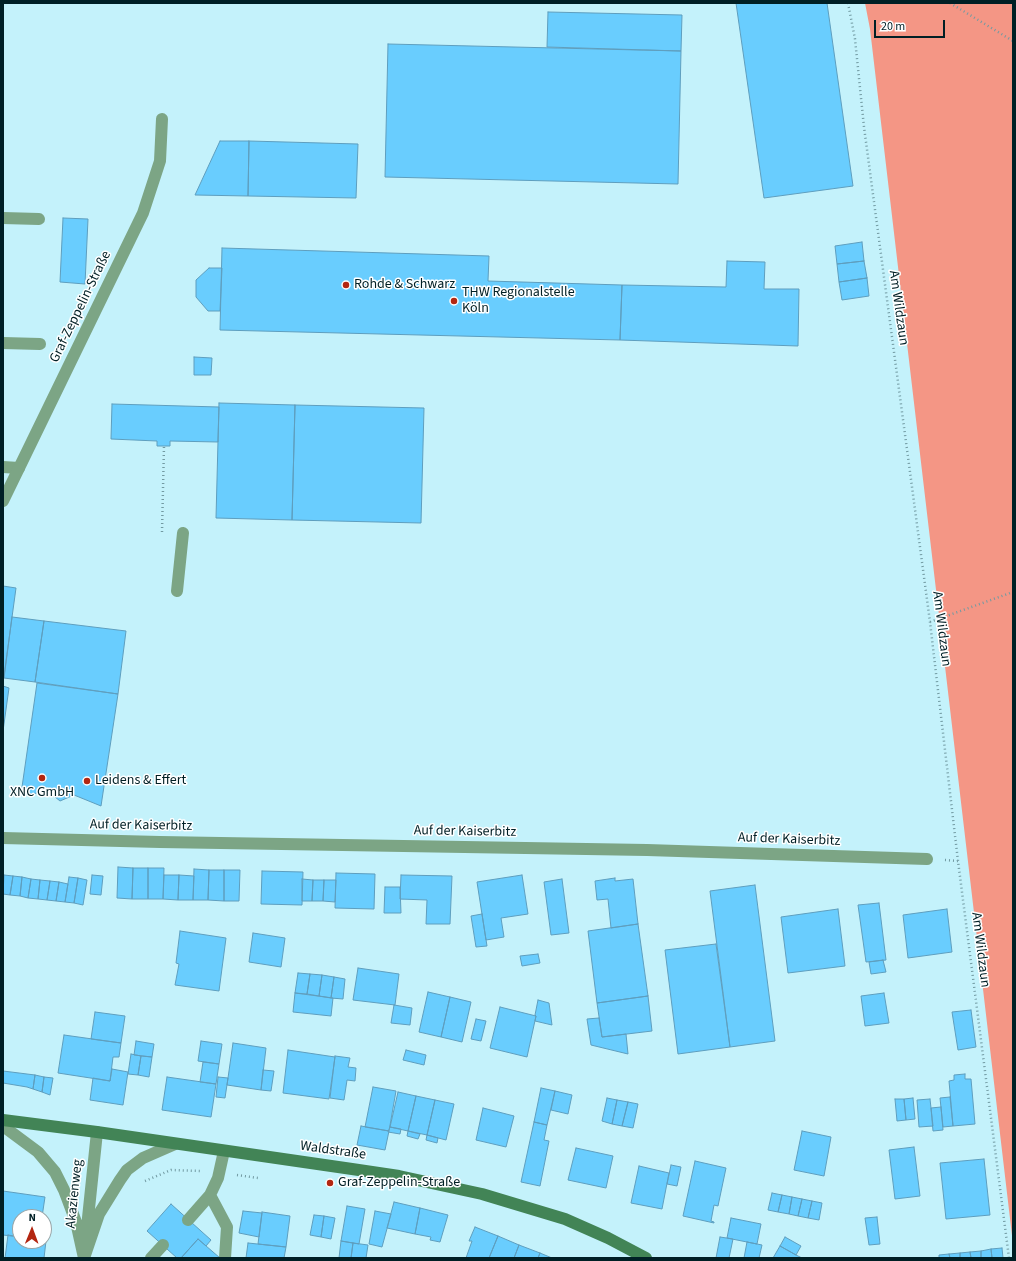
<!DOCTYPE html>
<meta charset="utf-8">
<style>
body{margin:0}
#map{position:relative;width:1016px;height:1261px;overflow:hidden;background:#c4f2fb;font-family:"Source Sans 3",sans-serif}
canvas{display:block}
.frame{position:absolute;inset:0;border:4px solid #001f25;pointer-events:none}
.north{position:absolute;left:12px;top:1209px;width:40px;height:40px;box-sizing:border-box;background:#fff;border:1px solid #99a5a8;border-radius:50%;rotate:1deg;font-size:11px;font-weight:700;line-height:16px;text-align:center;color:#001f25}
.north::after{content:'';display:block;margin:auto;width:14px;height:18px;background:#b32611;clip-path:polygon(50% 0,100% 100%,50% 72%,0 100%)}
.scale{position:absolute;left:874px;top:20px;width:71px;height:18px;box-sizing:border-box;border:2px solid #001f25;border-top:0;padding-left:5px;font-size:12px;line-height:14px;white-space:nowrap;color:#001f25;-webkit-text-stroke:3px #fff;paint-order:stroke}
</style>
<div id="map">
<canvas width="1016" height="1261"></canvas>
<div class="frame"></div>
<div class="north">N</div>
<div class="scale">20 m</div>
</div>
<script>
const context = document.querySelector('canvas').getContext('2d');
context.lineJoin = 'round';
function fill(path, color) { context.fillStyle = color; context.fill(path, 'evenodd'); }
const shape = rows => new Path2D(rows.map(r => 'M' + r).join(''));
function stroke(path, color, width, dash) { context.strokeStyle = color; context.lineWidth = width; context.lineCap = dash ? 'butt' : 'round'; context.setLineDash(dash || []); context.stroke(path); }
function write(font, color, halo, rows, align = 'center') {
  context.font = font + ' "Source Sans 3",sans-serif'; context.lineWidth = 3; context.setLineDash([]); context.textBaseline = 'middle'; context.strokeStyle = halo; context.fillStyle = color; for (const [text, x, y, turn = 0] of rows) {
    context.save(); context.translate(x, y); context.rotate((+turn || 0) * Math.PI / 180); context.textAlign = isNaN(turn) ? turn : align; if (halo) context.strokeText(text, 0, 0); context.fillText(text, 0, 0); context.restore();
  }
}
fill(shape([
 [865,3,1013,3,1013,1244,870,29]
]), '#f49685');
const building = shape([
 [736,3,827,3,853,186,764,198,736,3],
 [548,12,682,15,681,51,547,47,548,12],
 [388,44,681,51,678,184,385,177,388,44],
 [220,141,249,141,248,196,195,195,220,141],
 [249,141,358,144,356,198,248,196,249,141],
 [63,218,88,219,85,284,60,282,63,218],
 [862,242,864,261,837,264,835,246,862,242],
 [222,248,489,256,488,281,622,285,620,340,220,330,222,248],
 [727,261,765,262,764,289,799,289,798,346,620,340,622,285,726,287,727,261],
 [864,261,867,278,839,282,837,264,864,261],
 [209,268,222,268,220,311,208,311,196,297,196,280,209,268],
 [867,278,869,296,842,300,839,282,867,278],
 [194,357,212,358,211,375,194,375,194,357],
 [219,403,295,405,292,520,216,518,219,403],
 [112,404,219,407,218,442,170,441,170,446,157,446,157,441,111,439,112,404],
 [295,405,424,408,421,523,292,520,295,405],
 [3,586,16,588,3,683,3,586],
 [12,617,44,621,35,682,4,678,12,617],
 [44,621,126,631,118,694,35,682,44,621],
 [37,683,118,694,101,806,74,795,60,801,49,792,28,794,21,794,37,683],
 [3,686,9,688,3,731,3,686],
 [118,867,133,868,132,899,117,898,118,867],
 [133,868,148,868,148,899,132,899,133,868],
 [148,868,164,868,163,899,148,899,148,868],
 [194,869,209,870,208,900,193,900,194,869],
 [209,870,224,870,224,901,208,900,209,870],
 [224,870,240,870,239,901,224,901,224,870],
 [262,871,303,872,302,905,261,904,262,871],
 [336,873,375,874,374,909,335,908,336,873],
 [4,875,13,876,10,895,3,894,4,875],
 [92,875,103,876,101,895,90,894,92,875],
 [164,875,179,875,178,900,163,899,164,875],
 [179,875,194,876,193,900,178,900,179,875],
 [401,875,452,876,450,924,426,924,427,900,400,899,401,875],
 [522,875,528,914,501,918,504,937,486,940,477,882,522,875],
 [13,876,22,877,20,896,10,895,13,876],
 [22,877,31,879,28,898,20,896,22,877],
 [69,877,78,878,74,903,65,902,69,877],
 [78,878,87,880,83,905,74,903,78,878],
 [615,878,615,881,633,879,638,924,611,928,608,899,597,900,595,881,615,878],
 [31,879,40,880,38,899,28,898,31,879],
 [302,879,313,880,312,901,302,901,302,879],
 [562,879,569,933,551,935,544,882,562,879],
 [40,880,50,881,47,900,38,899,40,880],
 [313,880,324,880,323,901,312,901,313,880],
 [324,880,336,880,335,902,323,901,324,880],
 [50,881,59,882,56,901,47,900,50,881],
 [59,882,68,884,65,902,56,901,59,882],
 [755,885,775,1041,730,1047,710,891,755,885],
 [385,887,400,887,401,913,384,913,385,887],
 [879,903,886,960,866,962,858,905,879,903],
 [838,909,845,966,788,973,781,917,838,909],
 [947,909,952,952,908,958,903,915,947,909],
 [482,914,487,946,476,947,471,916,482,914],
 [638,924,648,996,597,1003,588,931,638,924],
 [180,931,226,938,219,991,175,985,179,964,176,963,180,931],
 [253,933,285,938,281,967,249,962,253,933],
 [716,944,730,1047,678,1054,665,950,716,944],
 [538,954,540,963,522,966,520,956,538,954],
 [883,960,886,972,871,974,869,962,883,960],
 [358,968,399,974,395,1005,353,1000,358,968],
 [298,973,310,974,307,994,295,993,298,973],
 [310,974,322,975,319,996,307,994,310,974],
 [322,975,334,977,331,998,319,996,322,975],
 [334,977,345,979,343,999,331,998,334,977],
 [428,992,450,997,441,1037,419,1032,428,992],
 [295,993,333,998,331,1016,293,1012,295,993],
 [884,993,889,1023,865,1026,861,996,884,993],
 [648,996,652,1031,602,1037,597,1003,648,996],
 [450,997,471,1002,462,1042,441,1037,450,997],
 [538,1000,549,1003,552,1025,535,1021,536,1016,535,1015,538,1000],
 [394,1005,412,1008,410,1025,391,1023,394,1005],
 [500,1007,536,1016,527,1057,490,1048,500,1007],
 [971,1010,976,1047,958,1050,952,1012,971,1010],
 [95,1012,125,1016,121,1043,91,1039,95,1012],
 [599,1018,602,1037,626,1034,628,1054,591,1045,587,1019,599,1018],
 [476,1019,486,1021,481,1041,471,1039,476,1019],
 [64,1035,121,1043,119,1057,113,1057,110,1081,58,1073,64,1035],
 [136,1041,154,1044,152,1057,134,1055,136,1041],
 [201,1041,222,1044,219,1064,198,1061,201,1041],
 [233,1043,266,1048,261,1090,227,1085,233,1043],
 [288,1050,335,1057,329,1099,283,1093,288,1050],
 [406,1050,426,1055,424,1065,403,1060,406,1050],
 [131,1054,141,1056,138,1075,128,1074,131,1054],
 [141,1056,152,1057,149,1077,138,1075,141,1056],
 [335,1056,350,1058,348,1067,356,1068,355,1081,347,1080,344,1100,330,1098,335,1056],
 [203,1062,219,1064,216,1084,200,1082,203,1062],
 [112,1069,128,1072,123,1105,90,1100,93,1078,110,1081,112,1069],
 [263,1070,274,1071,271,1091,261,1090,263,1070],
 [3,1071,35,1075,33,1089,27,1087,3,1083,3,1071],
 [965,1074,965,1079,971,1079,975,1124,953,1126,949,1081,954,1080,954,1075,965,1074],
 [35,1075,44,1077,42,1092,33,1089,35,1075],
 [44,1077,53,1078,50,1095,42,1092,44,1077],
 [167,1077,216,1084,211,1117,162,1110,167,1077],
 [218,1077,228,1078,225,1098,216,1097,218,1077],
 [373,1087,396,1091,389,1131,365,1127,373,1087],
 [541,1088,555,1091,547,1125,534,1122,541,1088],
 [555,1091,572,1095,568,1114,551,1110,555,1091],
 [398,1092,416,1096,408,1131,390,1127,398,1092],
 [416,1096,435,1100,427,1135,408,1131,416,1096],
 [950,1097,953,1126,943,1127,940,1098,950,1097],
 [607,1098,617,1100,612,1124,602,1121,607,1098],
 [913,1098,915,1119,906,1120,904,1099,913,1098],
 [895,1099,904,1099,906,1120,897,1121,895,1099],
 [930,1099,933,1126,919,1127,917,1100,930,1099],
 [435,1100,454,1104,446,1140,427,1135,435,1100],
 [617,1100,628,1102,622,1126,612,1124,617,1100],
 [628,1102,638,1104,633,1128,622,1126,628,1102],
 [941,1107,943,1130,933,1131,931,1108,941,1107],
 [483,1108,514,1116,506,1147,476,1140,483,1108],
 [534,1122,547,1125,544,1140,549,1141,540,1186,521,1182,534,1122],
 [361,1126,389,1131,385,1150,357,1145,361,1126],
 [390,1127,401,1129,400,1134,388,1132,390,1127],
 [408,1131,420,1134,418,1139,407,1136,408,1131],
 [802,1131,831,1137,824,1176,794,1170,802,1131],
 [427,1135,438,1138,437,1143,426,1140,427,1135],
 [914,1147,920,1196,895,1199,889,1150,914,1147],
 [576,1148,613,1156,606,1188,568,1180,576,1148],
 [984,1159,990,1215,946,1219,940,1163,984,1159],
 [695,1161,726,1168,718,1206,714,1205,711,1221,714,1222,714,1223,683,1216,695,1161],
 [671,1165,681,1167,677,1186,667,1184,671,1165],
 [639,1166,669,1173,662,1209,631,1203,639,1166],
 [3,1191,45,1197,42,1217,20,1217,20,1237,3,1235,3,1191],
 [772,1193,782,1195,778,1212,768,1210,772,1193],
 [782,1195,792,1197,789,1214,778,1212,782,1195],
 [792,1197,802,1199,798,1216,789,1214,792,1197],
 [802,1199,812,1201,808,1218,798,1216,802,1199],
 [812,1201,822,1203,819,1220,808,1218,812,1201],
 [394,1202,420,1208,415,1234,387,1228,394,1202],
 [171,1204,211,1240,206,1246,198,1239,181,1258,177,1258,147,1231,171,1204],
 [347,1206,365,1209,359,1244,341,1241,347,1206],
 [420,1208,448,1215,440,1242,430,1240,431,1237,415,1234,420,1208],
 [243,1211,262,1213,259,1237,239,1233,243,1211],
 [375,1211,391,1214,382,1247,369,1244,375,1211],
 [262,1212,290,1216,286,1247,258,1244,262,1212],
 [314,1215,324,1216,321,1237,310,1235,314,1215],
 [324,1216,335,1218,331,1239,321,1237,324,1216],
 [877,1217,880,1244,869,1245,865,1218,877,1217],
 [731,1218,761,1224,757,1244,727,1238,731,1218],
 [475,1227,498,1236,489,1258,466,1258,472,1241,469,1241,475,1227],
 [8,1235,20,1237,20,1241,46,1241,44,1258,5,1258,8,1235],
 [498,1236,519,1245,514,1258,489,1258,498,1236],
 [720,1237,733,1239,729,1258,716,1258,720,1237],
 [785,1237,801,1246,796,1255,780,1246,785,1237],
 [198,1239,220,1258,181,1258,198,1239],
 [341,1241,353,1243,351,1258,339,1258,341,1241],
 [747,1242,762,1245,759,1258,744,1258,747,1242],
 [248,1243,286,1247,284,1258,246,1258,248,1243],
 [353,1243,368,1245,366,1258,351,1258,353,1243],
 [519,1245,540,1253,538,1258,514,1258,519,1245],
 [780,1246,796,1255,802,1258,773,1258,780,1246],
 [1002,1248,1003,1258,992,1258,991,1249,1002,1248],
 [991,1249,992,1258,981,1258,981,1251,991,1249],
 [981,1251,981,1258,971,1258,970,1252,981,1251],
 [970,1252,971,1258,960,1258,960,1253,970,1252],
 [540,1253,552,1258,538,1258,540,1253],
 [960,1253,960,1258,950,1258,949,1254,960,1253],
 [949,1254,950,1258,939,1258,939,1255,949,1254]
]);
fill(building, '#69cdfe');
stroke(building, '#5e9ebe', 1);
stroke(shape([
 [848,3,855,39,864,127,930,622,958,861,1009,1258],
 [950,3,1013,41],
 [162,532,164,446],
 [930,622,1013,592],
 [945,860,958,861],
 [237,1175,258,1178],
 [145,1181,171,1170,202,1171]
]), '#729aa2', 2.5, [1, 3]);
stroke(shape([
 [3,218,39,219],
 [3,343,40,344],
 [3,467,19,468],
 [177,591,183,533],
 [210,1195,227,1227,225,1258],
 [188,1220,210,1195,218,1178,224,1151],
 [151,1258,163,1245]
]), '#7ca585', 12);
stroke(shape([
 [3,501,143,213,160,161,162,119],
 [3,838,160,842,647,850,927,859],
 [3,1126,38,1152,55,1172,64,1190,76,1222,84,1258],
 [86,1237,97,1132],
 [84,1258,99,1214,120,1180,127,1170,143,1158,175,1144]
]), '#7ca585', 12);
stroke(shape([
 [3,1120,97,1132,352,1169,399,1176,482,1194,565,1219,608,1238,646,1258]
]), '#428456', 12);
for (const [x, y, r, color] of [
 [346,285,4,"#b32611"],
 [454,301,4,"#b32611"],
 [42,778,4,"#b32611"],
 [87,781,4,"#b32611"],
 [330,1183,4,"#b32611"]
]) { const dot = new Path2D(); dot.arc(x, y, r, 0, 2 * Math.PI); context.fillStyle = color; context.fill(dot); stroke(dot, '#fff', 1.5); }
write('14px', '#001f25', '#fff', [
 ["Rohde & Schwarz",354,285],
 ["THW Regionalstelle",462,293],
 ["Köln",462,309],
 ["Leidens & Effert",95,781],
 ["XNC GmbH",42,793,"center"],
 ["Graf-Zeppelin-Straße",338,1183]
], 'left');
write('14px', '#001f25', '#fff', [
 ["Graf-Zeppelin-Straße",81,307,-64],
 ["Am Wildzaun",898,308,82],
 ["Am Wildzaun",941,629,83],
 ["Auf der Kaiserbitz",141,826,1],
 ["Auf der Kaiserbitz",465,832,1],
 ["Auf der Kaiserbitz",789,840,2],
 ["Am Wildzaun",980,950,83],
 ["Waldstraße",333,1151,8],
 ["Akazienweg",75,1194,-84]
]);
</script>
